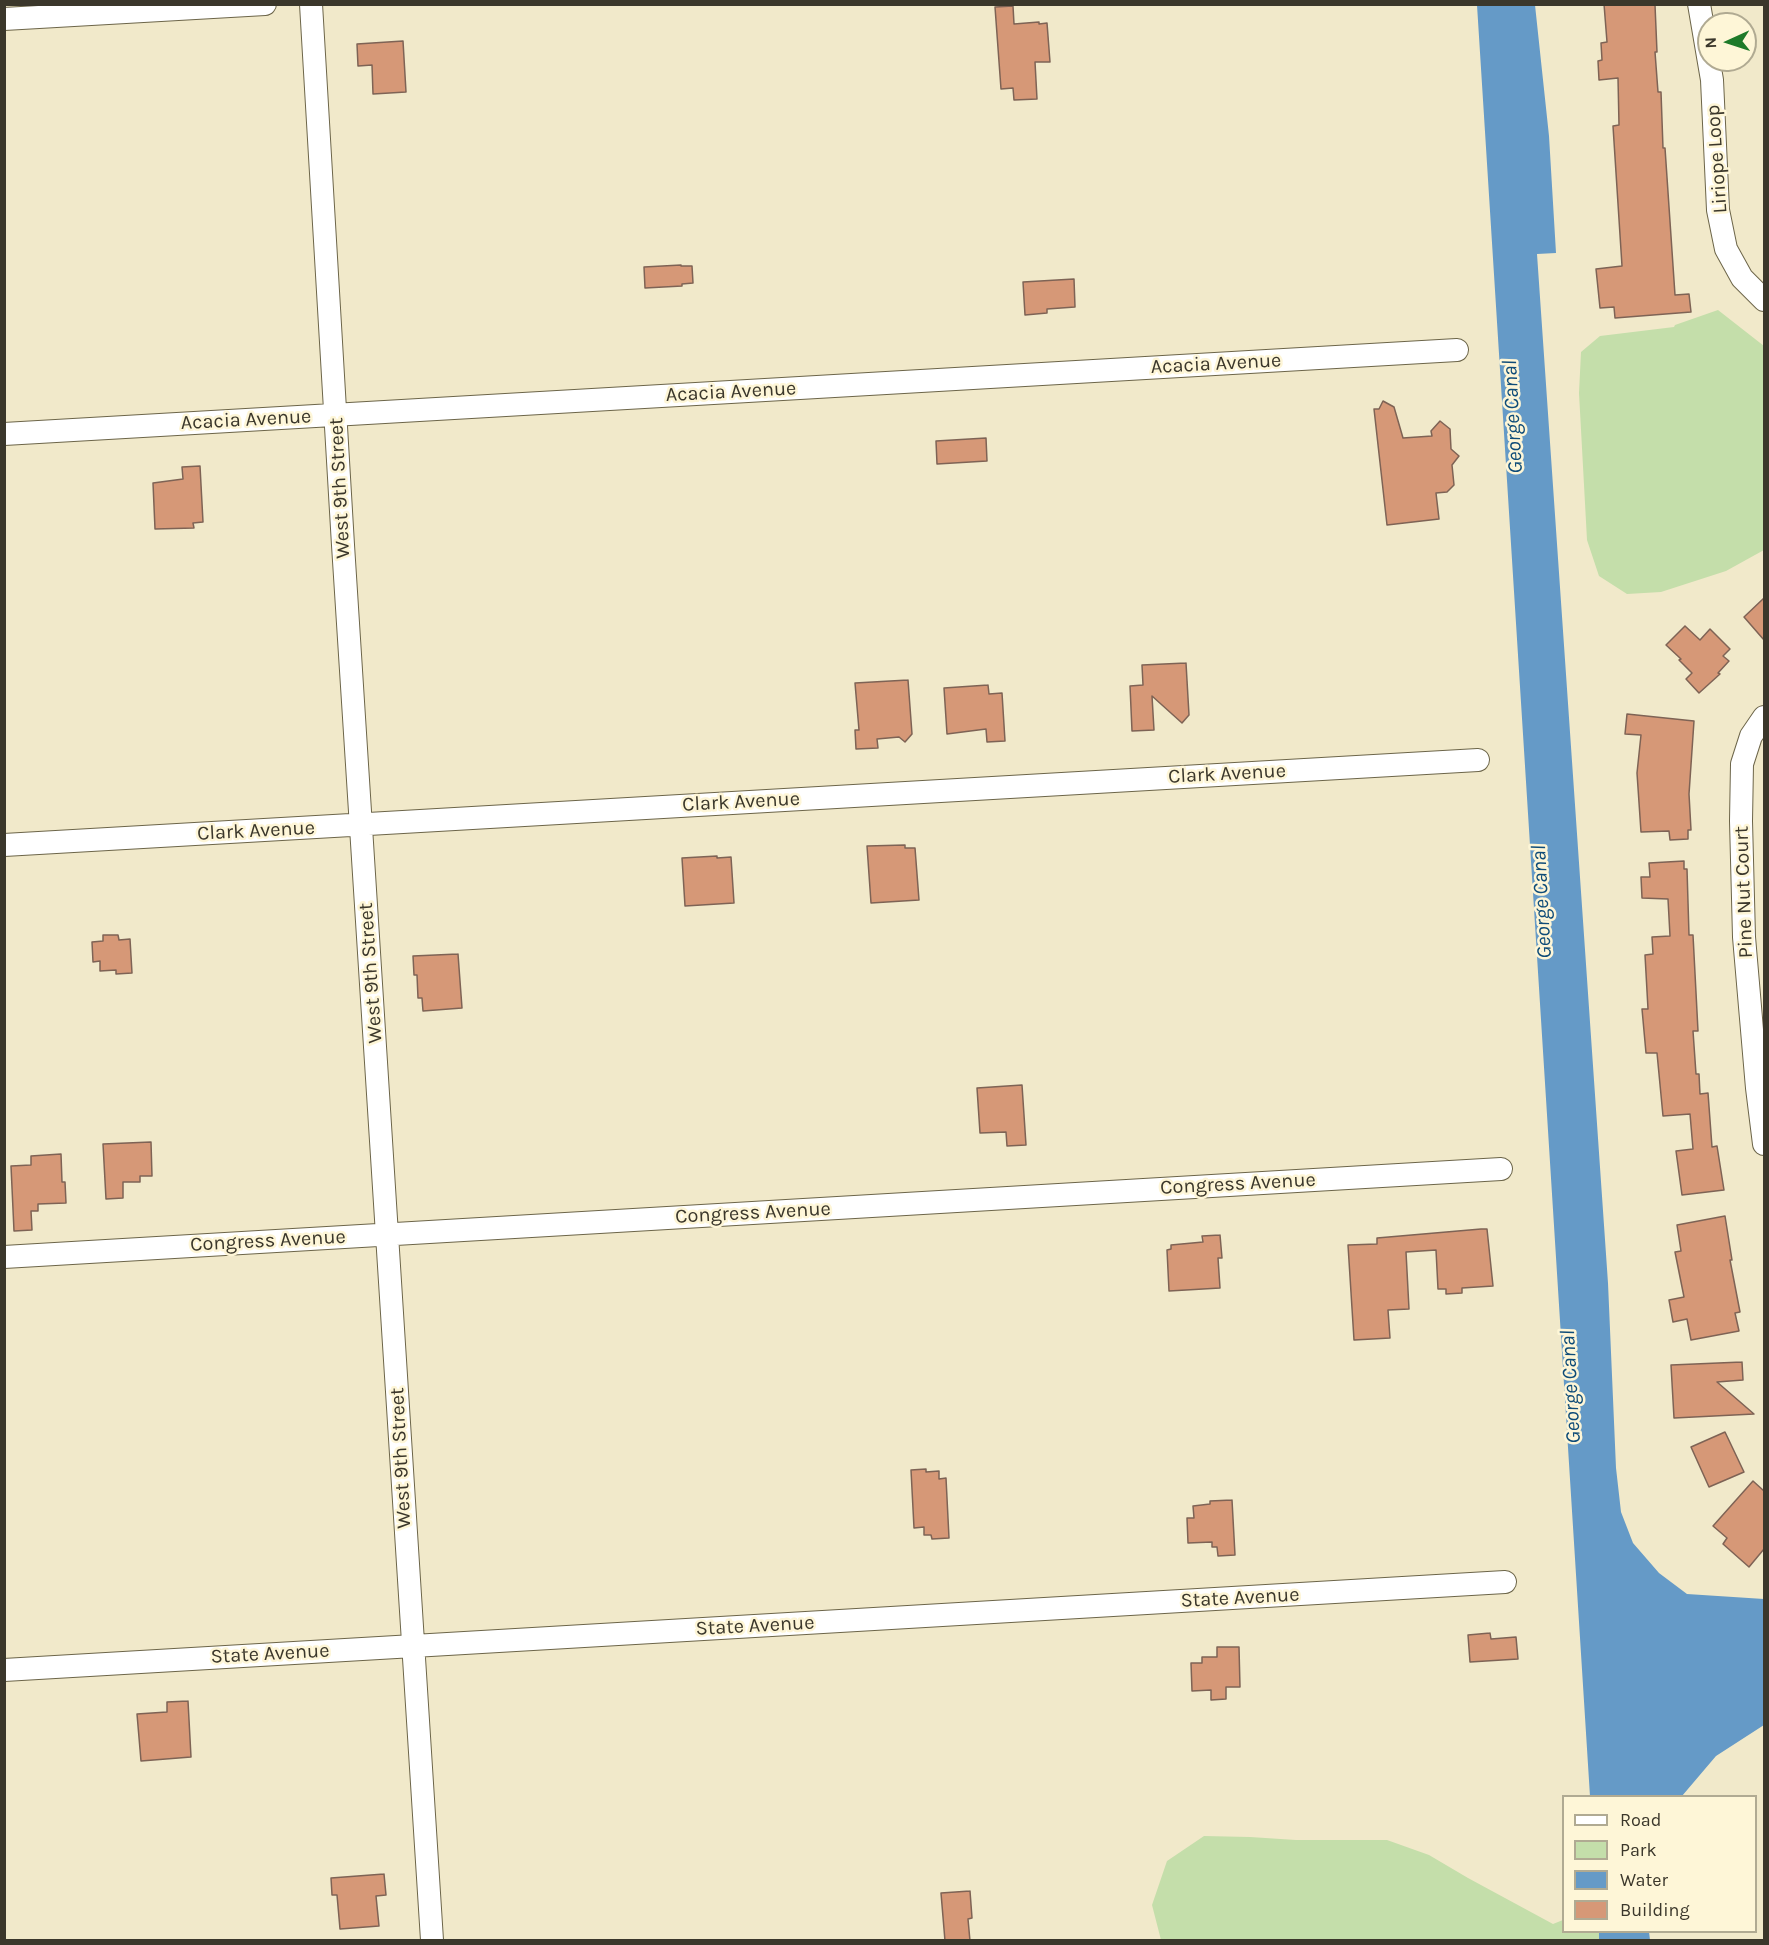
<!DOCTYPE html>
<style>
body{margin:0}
#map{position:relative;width:1769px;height:1945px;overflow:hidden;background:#f1e9ca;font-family:Karla,sans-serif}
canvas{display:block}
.frame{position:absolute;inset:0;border:6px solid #3b372b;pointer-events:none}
.legend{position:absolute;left:1562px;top:1795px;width:195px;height:138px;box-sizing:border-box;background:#fef6d7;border:2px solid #b0aa92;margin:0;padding:8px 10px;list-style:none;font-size:18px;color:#3b372b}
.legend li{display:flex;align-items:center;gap:12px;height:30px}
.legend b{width:30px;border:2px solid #b0aa92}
.north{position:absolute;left:1697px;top:12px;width:60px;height:60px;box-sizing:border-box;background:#fef6d7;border:2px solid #b0aa92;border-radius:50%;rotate:267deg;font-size:16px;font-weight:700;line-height:24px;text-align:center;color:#3b372b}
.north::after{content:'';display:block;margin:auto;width:21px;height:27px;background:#1e7a29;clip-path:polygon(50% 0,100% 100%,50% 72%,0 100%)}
</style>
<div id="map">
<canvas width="1769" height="1945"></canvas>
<div class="frame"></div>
<ul class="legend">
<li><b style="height:8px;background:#fff"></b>Road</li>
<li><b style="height:16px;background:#c4deaa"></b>Park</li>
<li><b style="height:16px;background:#659ac7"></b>Water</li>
<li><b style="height:16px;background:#d69877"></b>Building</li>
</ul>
<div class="north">N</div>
</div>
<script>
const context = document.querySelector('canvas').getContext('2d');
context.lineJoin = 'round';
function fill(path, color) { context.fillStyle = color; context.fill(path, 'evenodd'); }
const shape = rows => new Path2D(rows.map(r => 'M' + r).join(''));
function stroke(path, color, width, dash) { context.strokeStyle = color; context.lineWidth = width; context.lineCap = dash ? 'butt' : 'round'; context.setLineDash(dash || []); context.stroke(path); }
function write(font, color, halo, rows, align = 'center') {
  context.font = font + ' Karla,sans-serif'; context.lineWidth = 5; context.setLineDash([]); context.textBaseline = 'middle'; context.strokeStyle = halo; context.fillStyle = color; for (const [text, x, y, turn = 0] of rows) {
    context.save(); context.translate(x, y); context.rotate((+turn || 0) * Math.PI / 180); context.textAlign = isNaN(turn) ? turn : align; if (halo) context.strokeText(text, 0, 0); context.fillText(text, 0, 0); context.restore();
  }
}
fill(shape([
 [1718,310,1764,346,1764,550,1726,571,1661,592,1627,594,1599,576,1587,540,1579,393,1581,352,1600,336,1674,327,1675,325],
 [1204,1836,1250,1837,1296,1840,1387,1840,1429,1855,1468,1878,1553,1924,1563,1920,1564,1932,1599,1932,1599,1940,1161,1940,1152,1905,1167,1861]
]), '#c4deaa');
fill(shape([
 [1477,5,1535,5,1549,136,1556,253,1537,254,1608,1283,1616,1468,1621,1512,1633,1543,1659,1573,1687,1594,1764,1599,1764,1725,1716,1756,1682,1796,1590,1796],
 [1599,1932,1649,1932,1650,1940,1599,1940]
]), '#659ac7');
const building = shape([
 [1604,4,1655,5,1657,52,1655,52,1658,92,1661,92,1663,148,1665,148,1675,295,1689,294,1691,312,1615,318,1614,307,1600,308,1596,269,1622,266,1613,126,1619,125,1618,78,1599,80,1598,61,1602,60,1601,43,1607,42,1604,4],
 [1013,6,1014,24,1039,22,1039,24,1047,23,1050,62,1035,62,1037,99,1014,100,1013,88,1001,89,995,7,1013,6],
 [403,41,406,92,373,94,372,65,358,66,357,44,403,41],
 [681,265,681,266,692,266,693,283,682,284,682,286,645,288,644,267,681,265],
 [1074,279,1075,307,1047,309,1047,313,1025,315,1023,282,1074,279],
 [1383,401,1394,407,1403,438,1432,436,1431,431,1440,421,1450,429,1451,449,1459,456,1452,465,1454,485,1447,492,1436,493,1439,519,1387,525,1374,409,1379,409,1383,401],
 [986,438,987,461,937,464,936,441,986,438],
 [200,466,203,522,193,523,194,528,155,529,153,483,183,479,182,467,200,466],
 [1764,598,1764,640,1744,617,1764,598],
 [1685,626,1700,640,1710,629,1730,649,1723,656,1729,661,1718,673,1720,674,1699,693,1686,679,1692,673,1679,660,1681,659,1666,645,1685,626],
 [1186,663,1189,715,1182,723,1152,696,1154,730,1132,731,1130,686,1143,685,1142,665,1186,663],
 [908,680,912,734,905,742,899,737,877,739,878,748,856,749,855,730,859,730,855,683,908,680],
 [988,685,989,694,1002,693,1005,741,987,742,986,729,947,734,944,688,988,685],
 [1627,714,1694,721,1689,794,1691,830,1688,830,1688,839,1670,840,1669,831,1641,832,1637,773,1641,735,1625,734,1627,714],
 [905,845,905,848,915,848,919,900,871,903,867,846,905,845],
 [717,856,717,858,731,857,734,903,685,906,682,858,717,856],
 [1684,861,1684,869,1687,869,1689,935,1693,935,1698,1031,1693,1031,1696,1074,1699,1074,1700,1094,1708,1093,1712,1147,1717,1146,1724,1190,1682,1195,1676,1151,1693,1149,1690,1114,1663,1116,1657,1053,1646,1053,1642,1009,1648,1009,1645,955,1653,954,1652,937,1670,936,1668,899,1642,898,1641,877,1650,877,1649,863,1684,861],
 [103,935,118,935,119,940,130,939,132,973,116,974,116,970,100,971,100,961,93,962,92,942,103,941,103,935],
 [458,954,462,1008,423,1011,422,998,418,998,417,975,414,975,413,956,458,954],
 [1022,1085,1026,1145,1007,1146,1006,1132,980,1133,977,1088,1022,1085],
 [151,1142,152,1176,140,1176,140,1182,123,1182,123,1198,106,1199,103,1144,151,1142],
 [61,1154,62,1182,65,1182,66,1203,38,1204,38,1211,31,1211,32,1230,14,1231,11,1166,31,1165,31,1156,61,1154],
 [1725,1216,1732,1260,1730,1260,1740,1312,1735,1313,1739,1331,1691,1340,1687,1319,1673,1322,1669,1300,1684,1297,1675,1252,1681,1251,1677,1225,1725,1216],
 [1481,1229,1487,1229,1493,1286,1462,1288,1462,1293,1446,1294,1446,1289,1438,1289,1436,1250,1406,1252,1409,1309,1388,1310,1390,1338,1354,1340,1348,1245,1377,1244,1377,1238,1481,1229],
 [1220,1235,1222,1258,1218,1258,1220,1288,1169,1291,1167,1250,1171,1249,1171,1245,1203,1242,1202,1236,1220,1235],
 [1742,1362,1743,1380,1717,1382,1754,1414,1674,1418,1671,1365,1742,1362],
 [1725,1432,1744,1472,1709,1487,1691,1447,1725,1432],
 [926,1469,926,1472,939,1471,939,1479,946,1478,949,1538,932,1539,931,1535,924,1535,924,1527,914,1528,911,1470,926,1469],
 [1753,1481,1764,1491,1764,1549,1749,1567,1723,1544,1727,1538,1713,1526,1753,1481],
 [1232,1500,1235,1555,1218,1556,1217,1547,1212,1547,1212,1542,1188,1543,1187,1518,1194,1518,1193,1506,1210,1504,1210,1501,1232,1500],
 [1490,1633,1491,1639,1516,1637,1518,1659,1470,1662,1468,1635,1490,1633],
 [1217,1647,1239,1647,1240,1687,1226,1687,1226,1699,1211,1700,1211,1690,1192,1691,1191,1663,1202,1663,1202,1657,1217,1657,1217,1647],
 [188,1701,191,1757,141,1761,137,1714,167,1712,167,1702,188,1701],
 [384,1874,386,1895,376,1896,379,1926,340,1929,337,1895,332,1895,331,1878,384,1874],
 [970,1891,972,1918,968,1919,970,1941,945,1941,941,1893,970,1891]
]);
fill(building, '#d69877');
stroke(building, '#7e6355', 1.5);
const minor = shape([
 [311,4,343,545,432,1940],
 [1699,4,1712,80,1718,210,1726,249,1742,278,1764,300],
 [4,19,265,4],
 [4,434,1457,350],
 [1764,717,1751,736,1742,764,1741,821,1744,937,1757,1088,1764,1144],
 [4,845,1478,760],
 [4,1257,1501,1169],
 [4,1670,1505,1582]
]);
stroke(minor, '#6c6549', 24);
stroke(minor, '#fff', 22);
write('20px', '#3b372b', '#fef6d7', [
 ["Liriope Loop",1717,159,-94],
 ["Acacia Avenue",1216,364,-3],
 ["Acacia Avenue",731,392,-3],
 ["Acacia Avenue",246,420,-3],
 ["West 9th Street",340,488,-93],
 ["Clark Avenue",1227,774,-3],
 ["Clark Avenue",741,802,-3],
 ["Clark Avenue",256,831,-3],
 ["Pine Nut Court",1744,892,-92],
 ["West 9th Street",371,973,-94],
 ["Congress Avenue",1238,1184,-3],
 ["Congress Avenue",753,1213,-3],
 ["Congress Avenue",268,1241,-3],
 ["West 9th Street",401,1458,-93],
 ["State Avenue",1240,1598,-3],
 ["State Avenue",755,1626,-3],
 ["State Avenue",270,1654,-3]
]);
write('italic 21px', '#0f4c78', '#fef6d7', [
 ["George Canal",1513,417,-93],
 ["George Canal",1542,902,-93],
 ["George Canal",1571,1387,-93]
]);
</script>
